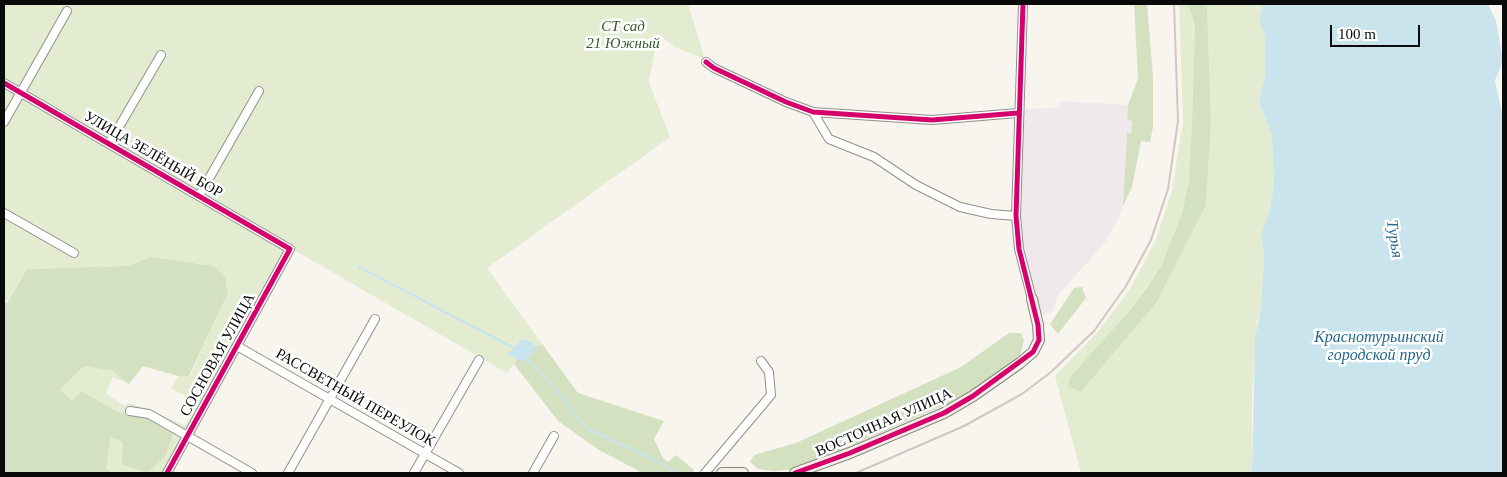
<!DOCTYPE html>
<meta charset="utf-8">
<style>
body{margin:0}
#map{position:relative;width:1507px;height:477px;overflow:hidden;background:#f8f5ee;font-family:Georgia,serif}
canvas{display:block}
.frame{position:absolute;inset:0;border:5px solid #0a0a0a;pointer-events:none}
.scale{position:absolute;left:1330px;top:25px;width:90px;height:22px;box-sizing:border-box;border:2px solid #0a0a0a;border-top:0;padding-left:6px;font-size:15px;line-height:18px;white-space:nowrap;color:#0a0a0a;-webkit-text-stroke:4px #fff;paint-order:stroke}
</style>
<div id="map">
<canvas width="1507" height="477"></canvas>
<div class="frame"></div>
<div class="scale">100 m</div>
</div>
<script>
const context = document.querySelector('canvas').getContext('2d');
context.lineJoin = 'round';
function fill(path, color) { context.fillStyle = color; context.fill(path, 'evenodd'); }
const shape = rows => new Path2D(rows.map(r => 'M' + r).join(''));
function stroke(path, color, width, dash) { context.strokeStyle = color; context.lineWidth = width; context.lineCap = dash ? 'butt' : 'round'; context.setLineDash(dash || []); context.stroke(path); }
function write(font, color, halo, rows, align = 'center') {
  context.font = font + ' Georgia,serif'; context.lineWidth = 5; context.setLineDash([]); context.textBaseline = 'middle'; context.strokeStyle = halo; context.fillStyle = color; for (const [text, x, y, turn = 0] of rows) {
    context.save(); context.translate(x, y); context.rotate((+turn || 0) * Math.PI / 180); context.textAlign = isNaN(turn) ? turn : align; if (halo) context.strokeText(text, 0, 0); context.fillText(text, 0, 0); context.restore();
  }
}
fill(shape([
 [1061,101,1128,105,1127,120,1132,120,1131,133,1127,133,1123,206,1117,221,1104,244,1057,296,1053,311,1039,318,1022,248,1018,216,1023,109,1056,108]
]), '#efe9eb');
fill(shape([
 [4,4,688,4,705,59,677,48,658,34,649,82,670,137,487,268,543,345,535,346,532,342,521,339,512,351,512,357,517,359,507,373,294,250,286,252,164,473,113,473,106,470,111,437,123,442,146,418,116,411,82,391,72,400,60,390,84,366,113,371,129,384,113,377,106,393,124,406,129,403,158,413,185,426,197,401,171,389,178,376,190,376,228,293,225,277,214,266,151,257,127,266,27,269,6,303,4,302],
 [1179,4,1188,4,1195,25,1191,151,1189,181,1182,213,1162,264,1127,314,1081,392,1157,302,1206,205,1211,124,1207,4,1263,4,1259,18,1265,36,1265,75,1259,102,1272,136,1274,184,1270,210,1261,234,1264,257,1261,308,1257,322,1252,396,1252,473,1081,473,1055,376,1097,333,1130,289,1155,242,1172,191,1183,121]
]), '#e3ebd1');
fill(shape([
 [1134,4,1147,4,1153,77,1153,127,1150,142,1141,141,1132,187,1123,206,1127,133,1131,133,1132,121,1127,120,1128,105,1138,78],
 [1188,4,1207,4,1211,124,1206,205,1157,302,1081,392,1068,386,1071,376,1127,314,1147,287,1162,264,1182,213,1189,181,1192,121,1195,25],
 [151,257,214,266,225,277,228,293,189,376,178,376,143,366,129,384,113,371,84,366,60,390,72,400,82,391,116,411,146,418,173,434,165,457,147,473,122,464,123,442,111,437,106,469,113,473,4,473,4,302,7,303,27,269,127,266],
 [1082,287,1086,298,1058,334,1050,324,1074,288],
 [1009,333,1021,333,1024,340,1020,357,968,393,940,407,798,469,774,471,758,469,750,462,754,455,796,443,961,367],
 [543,345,578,393,664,421,654,439,663,458,668,462,676,455,693,469,694,473,643,473,599,450,558,421,514,364,517,359,523,361,535,351,535,346]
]), '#d4e1c0');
fill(shape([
 [1263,4,1488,4,1496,21,1503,61,1495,80,1503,119,1503,473,1252,473,1255,338,1261,308,1264,257,1261,234,1270,210,1274,184,1272,136,1259,102,1265,75,1265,37,1259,18],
 [521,339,532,342,535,346,535,351,523,361,520,361,507,353,512,351]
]), '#c9e4ed');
stroke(shape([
 [359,267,514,348],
 [525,357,549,381,586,428,661,463,675,473]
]), '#c9e4ed', 2);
const street = shape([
 [1023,4,1016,216,1019,249,1032,299],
 [706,62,714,68,786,102,813,112,932,120,1018,113],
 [4,83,290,249,167,473],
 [813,112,829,139,874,157,916,185,960,207,991,214,1016,216],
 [4,122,67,11],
 [109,144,161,55],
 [199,196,259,91],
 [4,213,74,253],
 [237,346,459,473],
 [130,411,149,414,252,473],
 [288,473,375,319],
 [414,473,479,360],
 [533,473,554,436],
 [705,473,771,395,769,372,761,361]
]);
const secondary = shape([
 [722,473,743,473],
 [795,473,850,453,944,413,973,396,1020,363,1033,352,1039,340,1038,325,1032,299]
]);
stroke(street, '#91908d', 10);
stroke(secondary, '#888683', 12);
stroke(street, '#fefefc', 8);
stroke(secondary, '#f3f0e8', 10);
stroke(shape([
 [856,473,964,426,1022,394,1051,372,1094,331,1126,286,1151,240,1168,189,1178,121,1174,4]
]), '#d3c5c6', 2);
stroke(shape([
 [706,62,714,68,786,102,813,112,932,120,1018,113],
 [4,83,290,249,167,473],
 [795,473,850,453,944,413,973,396,1033,352,1039,340,1038,325,1019,249,1016,216,1023,4]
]), '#d6006c', 5);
write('italic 15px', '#335924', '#fff', [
 ["СТ сад",623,27],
 ["21 Южный",623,44]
]);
write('15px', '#0a0a0a', '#fff', [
 ["УЛИЦА ЗЕЛЁНЫЙ БОР",153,155,30],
 ["СОСНОВАЯ УЛИЦА",218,355,-61],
 ["РАССВЕТНЫЙ ПЕРЕУЛОК",355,398,30],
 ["ВОСТОЧНАЯ УЛИЦА",884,423,-24]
]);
write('italic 16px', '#25678b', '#fff', [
 ["Турья",1394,239,81],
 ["Краснотурьинский",1379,338],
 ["городской пруд",1379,356]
]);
</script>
